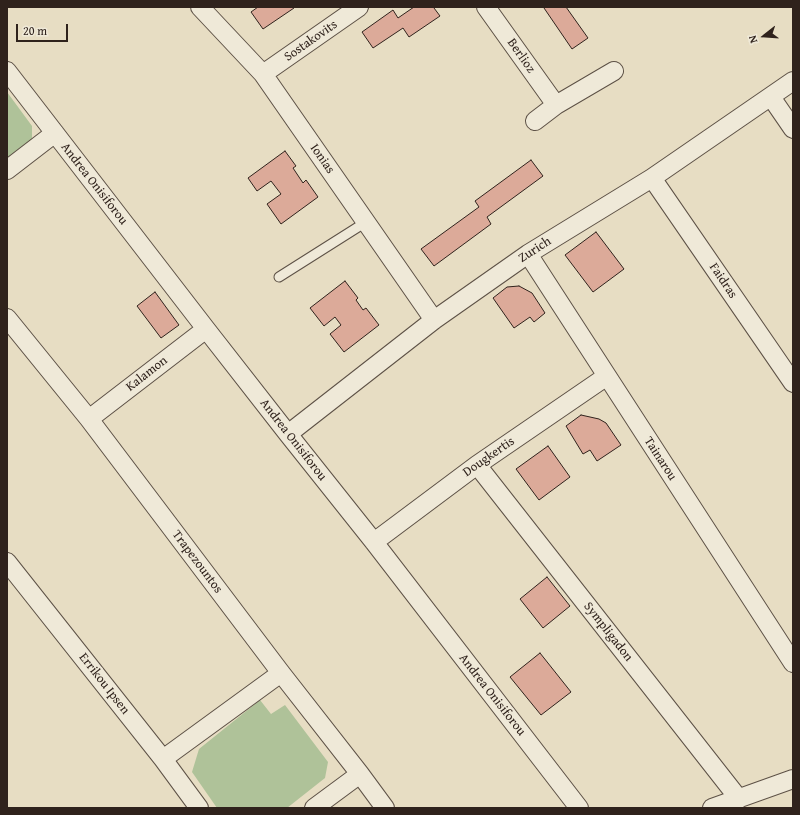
<!DOCTYPE html>
<style>
body{margin:0}
#map{position:relative;width:800px;height:815px;overflow:hidden;background:#e7ddc3;font-family:"Gentium Book Plus",serif}
canvas{display:block}
.frame{position:absolute;inset:0;border:8px solid #2f221c;pointer-events:none}
.north{position:absolute;left:744px;top:16px;width:40px;height:40px;-webkit-text-stroke:3px #efe9d8;paint-order:stroke;rotate:253deg;font-size:11px;font-weight:700;line-height:16px;text-align:center;color:#2f221c}
.north::after{content:'';display:block;margin:auto;width:14px;height:18px;background:#2f221c;clip-path:polygon(50% 0,100% 100%,50% 72%,0 100%)}
.scale{position:absolute;left:16px;top:24px;width:52px;height:18px;box-sizing:border-box;border:2px solid #2f221c;border-top:0;padding-left:5px;font-size:12px;line-height:14px;white-space:nowrap;color:#2f221c;-webkit-text-stroke:3px #efe9d8;paint-order:stroke}
</style>
<div id="map">
<canvas width="800" height="815"></canvas>
<div class="frame"></div>
<div class="north">N</div>
<div class="scale">20 m</div>
</div>
<script>
const context = document.querySelector('canvas').getContext('2d');
context.lineJoin = 'round';
function fill(path, color) { context.fillStyle = color; context.fill(path, 'evenodd'); }
const shape = rows => new Path2D(rows.map(r => 'M' + r).join(''));
function stroke(path, color, width, dash) { context.strokeStyle = color; context.lineWidth = width; context.lineCap = dash ? 'butt' : 'round'; context.setLineDash(dash || []); context.stroke(path); }
function write(font, color, halo, rows, align = 'center') {
  context.font = font + ' "Gentium Book Plus",serif'; context.lineWidth = 4; context.setLineDash([]); context.textBaseline = 'middle'; context.strokeStyle = halo; context.fillStyle = color; for (const [text, x, y, turn = 0] of rows) {
    context.save(); context.translate(x, y); context.rotate((+turn || 0) * Math.PI / 180); context.textAlign = isNaN(turn) ? turn : align; if (halo) context.strokeText(text, 0, 0); context.fillText(text, 0, 0); context.restore();
  }
}
fill(shape([
 [7,92,32,126,32,142,7,160],
 [260,700,271,714,285,705,328,762,325,778,287,808,217,808,192,772,199,749]
]), '#afc299');
const building = shape([
 [258,7,293,7,294,8,263,29,251,12,258,7],
 [414,7,435,7,434,8,440,16,409,37,403,28,373,48,362,32,393,10,398,18,414,7],
 [544,7,566,7,588,38,572,49,544,8,544,7],
 [285,151,296,166,293,168,303,183,306,180,318,197,281,224,267,204,281,194,271,181,257,191,248,178,285,151],
 [531,160,543,176,487,217,491,224,434,266,421,249,479,207,475,201,531,160],
 [596,232,624,269,593,292,565,255,596,232],
 [345,281,358,298,356,300,363,310,366,308,379,325,344,352,330,334,341,325,335,317,324,326,310,308,345,281],
 [519,286,532,293,545,313,534,322,530,317,514,328,493,298,507,287,519,286],
 [155,292,179,325,161,338,137,306,155,292],
 [581,415,599,419,606,423,621,445,597,461,590,450,583,454,566,426,581,415],
 [548,446,570,477,539,500,516,469,548,446],
 [547,577,570,606,543,628,520,599,547,577],
 [540,653,571,692,541,715,510,677,540,653]
]);
fill(building, '#dcaa99');
stroke(building, '#2f221c', 1);
const service = shape([
 [279,277,366,222]
]);
const minor = shape([
 [200,7,263,74,434,320],
 [486,7,556,105],
 [7,71,206,329,288,434,374,542,579,808],
 [263,74,359,7],
 [771,97,793,129],
 [535,121,556,105,614,71],
 [7,170,55,133],
 [652,178,793,383],
 [528,254,793,663],
 [7,318,89,419,281,673,360,774,385,808],
 [89,419,206,329],
 [288,434,434,320,528,254,652,178,793,81],
 [477,465,739,799],
 [374,542,477,465,607,376],
 [7,562,163,759,199,808],
 [163,759,281,673],
 [314,808,360,774],
 [712,808,793,779]
]);
stroke(service, '#5d5146', 11);
stroke(minor, '#5d5146', 20);
stroke(service, '#efe9d8', 9);
stroke(minor, '#efe9d8', 18);
write('13px', '#2f221c', '#efe9d8', [
 ["Sostakovits",311,41,-35],
 ["Berlioz",521,56,55],
 ["Ionias",322,159,55],
 ["Andrea Onisiforou",94,184,52],
 ["Zurich",535,250,-33],
 ["Faidras",723,281,56],
 ["Kalamon",147,374,-38],
 ["Andrea Onisiforou",293,440,52],
 ["Dougkertis",489,457,-35],
 ["Tainarou",660,459,57],
 ["Trapezountos",197,562,53],
 ["Sympligadon",608,632,52],
 ["Errikou Ipsen",104,684,52],
 ["Andrea Onisiforou",492,695,52]
]);
</script>
